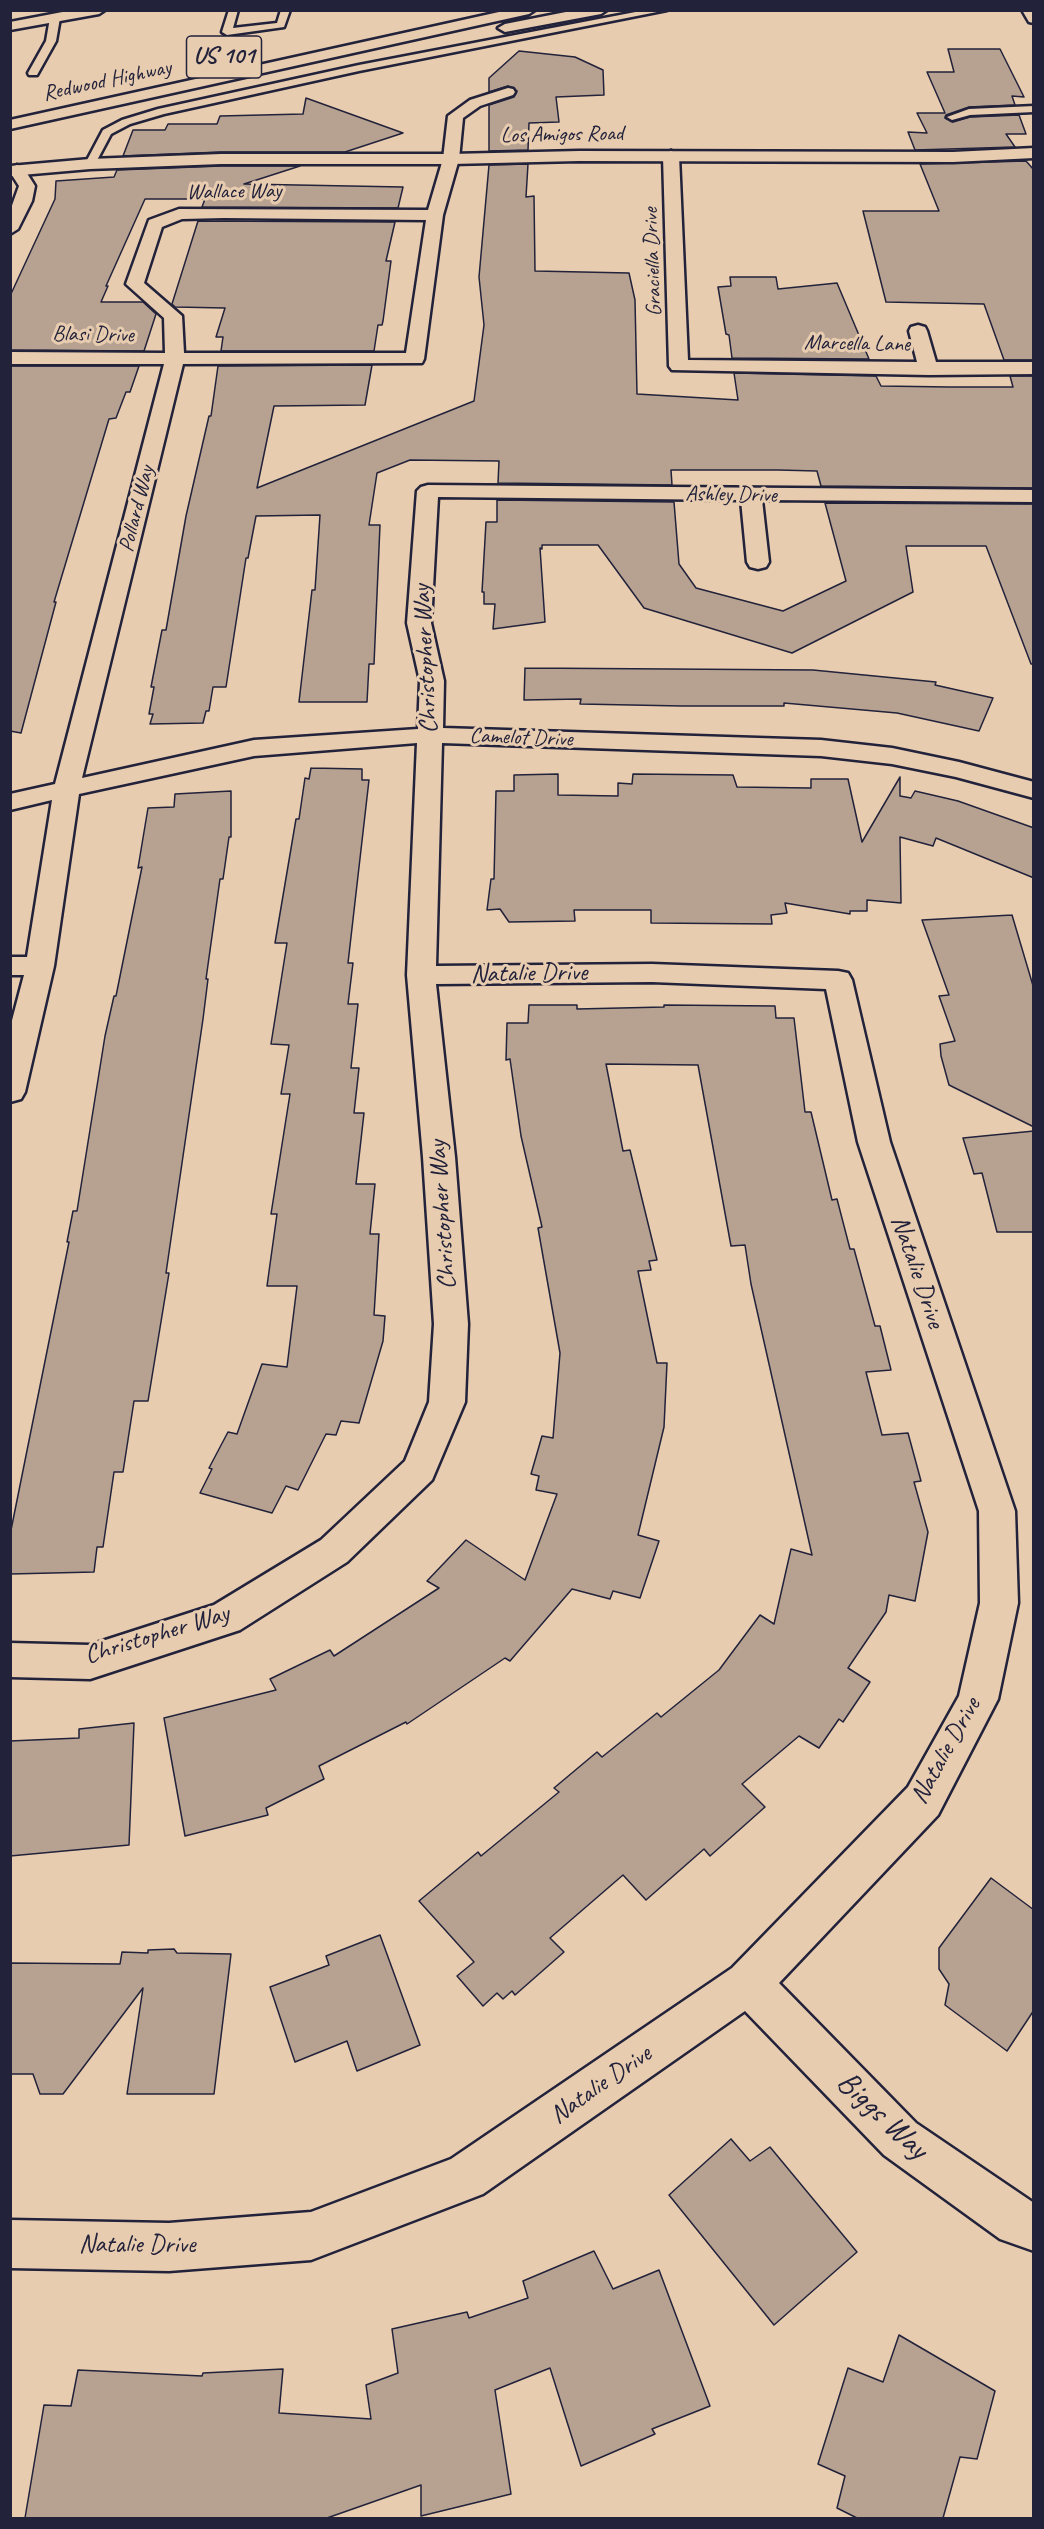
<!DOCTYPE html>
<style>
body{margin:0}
#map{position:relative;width:1044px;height:2529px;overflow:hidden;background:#e8ccaf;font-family:Caveat,sans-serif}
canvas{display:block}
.frame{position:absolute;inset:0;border:12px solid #22223b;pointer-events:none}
</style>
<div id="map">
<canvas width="1044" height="2529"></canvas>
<div class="frame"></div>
</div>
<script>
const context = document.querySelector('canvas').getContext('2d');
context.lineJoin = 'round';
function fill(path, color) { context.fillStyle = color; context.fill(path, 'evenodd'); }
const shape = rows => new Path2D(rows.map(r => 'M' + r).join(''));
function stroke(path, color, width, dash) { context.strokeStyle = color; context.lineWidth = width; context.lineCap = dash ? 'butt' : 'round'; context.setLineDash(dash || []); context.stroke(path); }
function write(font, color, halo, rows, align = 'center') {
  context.font = font + ' Caveat,sans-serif'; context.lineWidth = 6; context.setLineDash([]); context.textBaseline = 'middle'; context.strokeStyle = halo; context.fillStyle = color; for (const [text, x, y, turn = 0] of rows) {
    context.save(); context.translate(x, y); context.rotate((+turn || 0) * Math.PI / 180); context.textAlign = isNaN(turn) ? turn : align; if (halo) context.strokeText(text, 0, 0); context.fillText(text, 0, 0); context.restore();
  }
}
const building = shape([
 [948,49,1000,49,1024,97,1012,96,1015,105,969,107,946,115,945,118,953,122,970,117,1019,115,1026,134,1006,134,1015,147,915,150,908,132,927,133,917,113,945,113,927,72,954,72,948,49],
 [519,51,575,57,603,70,604,95,556,97,559,122,529,123,528,150,489,151,489,105,514,97,517,91,508,86,489,92,489,78,519,51],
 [306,98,403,133,345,152,221,152,123,156,133,130,165,130,168,124,217,124,220,116,303,114,306,98],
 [1026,161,1034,170,1034,360,1004,360,984,304,886,302,863,211,939,211,920,164,1026,161],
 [528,164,526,197,534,196,535,271,629,273,635,300,637,394,738,400,734,373,876,376,881,386,949,387,1013,387,1010,376,1034,376,1034,488,821,486,817,471,778,470,671,470,672,485,498,483,499,461,410,460,377,473,369,525,380,525,374,664,369,664,367,702,299,702,312,590,315,590,320,515,256,516,248,558,246,558,226,687,213,687,209,711,206,711,203,723,150,724,153,714,149,714,154,687,151,687,162,630,166,630,186,516,209,416,211,416,218,366,372,365,365,405,274,406,257,488,474,401,484,325,479,277,489,165,528,164],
 [221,166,300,166,244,184,403,187,398,208,202,207,205,199,145,199,106,286,108,286,101,302,143,302,156,314,144,351,10,350,10,296,55,199,56,181,114,177,117,170,221,166],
 [198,221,395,222,386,261,391,261,383,321,382,325,378,325,374,351,221,351,223,337,216,337,225,308,175,307,172,304,198,221],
 [730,277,776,277,778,289,837,283,869,359,732,358,729,335,726,334,718,287,731,286,730,277],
 [10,366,139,366,130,392,126,392,116,418,109,419,54,602,56,602,21,733,10,731,10,366],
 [497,500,674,502,679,564,696,588,783,611,846,581,825,503,1034,504,1034,664,1031,664,986,546,906,546,913,592,792,653,644,608,598,545,542,545,542,549,540,548,545,622,493,629,495,604,484,604,484,592,482,592,486,522,497,522,497,500],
 [525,668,813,670,936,682,935,685,993,698,979,731,897,713,784,703,784,706,682,706,580,704,581,699,524,700,525,668],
 [311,768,362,769,362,780,369,780,348,963,353,963,348,1004,358,1004,351,1068,359,1068,354,1113,364,1113,356,1184,375,1184,370,1234,379,1234,374,1315,385,1316,383,1341,359,1423,341,1421,336,1435,326,1434,298,1490,286,1486,272,1513,200,1493,212,1469,209,1468,228,1432,237,1434,262,1364,287,1367,297,1286,267,1286,277,1214,271,1214,290,1094,281,1094,289,1045,271,1044,287,943,275,943,296,819,299,819,305,778,309,779,311,768],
 [558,774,558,795,618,796,618,783,632,784,633,774,733,775,737,787,811,788,811,779,848,779,862,842,900,777,900,796,911,798,915,791,958,801,1034,828,1034,878,936,838,933,846,900,837,901,903,867,900,867,911,850,911,850,914,785,903,787,913,771,915,772,924,651,923,651,910,574,910,575,921,509,922,500,909,487,910,491,879,494,879,496,791,514,791,514,775,558,774],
 [231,791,231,837,229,837,223,879,220,879,206,979,208,979,203,1019,166,1273,169,1273,148,1401,134,1401,123,1472,114,1472,103,1547,97,1547,94,1572,10,1574,10,1535,69,1242,67,1242,73,1211,77,1211,105,1036,114,996,116,996,142,867,138,868,148,808,174,807,175,794,231,791],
 [1012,915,1034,989,1034,1127,949,1085,941,1056,940,1044,955,1041,939,996,949,995,922,920,1012,915],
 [529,1005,577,1005,577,1009,664,1007,664,1005,775,1006,776,1018,794,1018,805,1112,811,1112,832,1200,837,1199,850,1249,854,1249,875,1326,880,1326,891,1370,866,1372,882,1435,908,1433,921,1481,914,1482,928,1532,915,1601,889,1595,886,1612,848,1668,870,1682,843,1722,839,1719,819,1748,799,1736,742,1784,765,1807,710,1856,704,1849,646,1900,623,1875,550,1938,564,1952,515,1995,512,1991,503,1999,497,1993,483,2006,457,1976,474,1962,419,1901,478,1852,481,1856,559,1792,554,1788,597,1752,602,1757,657,1713,661,1717,719,1670,760,1615,774,1624,791,1549,812,1555,751,1284,745,1245,731,1246,698,1065,606,1064,623,1151,630,1150,657,1260,649,1261,651,1270,638,1271,657,1363,667,1363,664,1427,638,1535,659,1541,640,1598,613,1591,610,1599,572,1589,510,1661,505,1658,407,1724,406,1722,319,1766,324,1779,266,1808,268,1815,185,1836,164,1718,276,1690,270,1679,330,1650,334,1656,439,1588,427,1581,466,1540,525,1580,557,1494,536,1490,539,1476,531,1474,542,1436,553,1438,560,1353,538,1228,542,1227,521,1136,510,1059,506,1060,507,1023,528,1023,529,1005],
 [1034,1131,1034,1232,997,1232,982,1173,974,1174,963,1138,1034,1131],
 [134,1723,129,1845,10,1856,10,1741,79,1738,79,1729,134,1723],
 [991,1878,1034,1910,1034,2010,1007,2051,945,2005,949,1984,939,1969,939,1948,991,1878],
 [380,1935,420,2045,357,2071,347,2041,295,2062,270,1987,329,1965,326,1956,380,1935],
 [174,1949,177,1953,231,1954,214,2094,127,2094,143,1988,63,2094,40,2094,33,2074,10,2074,10,1963,120,1964,122,1952,148,1953,148,1950,174,1949],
 [731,2139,750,2161,770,2147,857,2252,774,2325,669,2195,731,2139],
 [594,2251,613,2289,659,2270,710,2406,652,2429,655,2434,581,2466,550,2368,495,2390,511,2494,421,2516,421,2485,327,2518,25,2518,44,2405,71,2406,78,2370,202,2376,203,2373,283,2369,279,2413,371,2419,366,2385,398,2373,392,2329,467,2312,469,2318,528,2298,523,2281,594,2251],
 [899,2335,995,2391,977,2459,960,2457,943,2518,857,2518,837,2508,845,2476,818,2464,848,2368,883,2382,899,2335]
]);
fill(building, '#b7a292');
stroke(building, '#22223b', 1.5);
const service = shape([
 [229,10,238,10,233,28,277,23,281,10,290,10,284,27,227,35,222,32,229,10],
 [646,10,667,10,359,71,164,114,130,124,111,134,94,166,86,166,85,164,103,130,122,120,158,109,359,65,646,10],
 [55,15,60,18,56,41,37,75,29,75,28,73,46,41,50,18,55,15],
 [1034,106,1034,112,970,115,952,120,947,117,969,109,1034,106]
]);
const minor = shape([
 [508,88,513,89,515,92,513,95,480,106,463,118,459,159,443,215,424,359,422,363,183,364,82,778,254,740,418,729,420,681,407,623,417,491,421,487,428,485,1034,490,1034,502,762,500,769,562,766,567,758,569,750,567,747,562,741,500,438,497,431,623,444,681,443,728,821,740,892,748,959,762,1034,782,1034,798,956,777,892,764,821,756,442,743,436,966,652,964,838,971,848,973,852,980,890,1142,1015,1511,1018,1603,998,1699,938,1815,779,1983,916,2123,1034,2203,1034,2251,1000,2239,884,2155,745,2011,483,2194,311,2260,169,2271,10,2268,10,2220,169,2223,311,2212,451,2159,732,1968,908,1787,959,1696,980,1603,979,1511,858,1142,826,989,652,982,436,984,455,1157,468,1324,465,1402,432,1480,347,1562,240,1630,90,1679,10,1677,10,1643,90,1645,214,1605,321,1540,405,1461,429,1402,434,1324,423,1157,407,975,417,743,254,756,79,794,54,966,25,1092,21,1099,10,1102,10,1028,24,975,10,975,10,957,27,957,52,800,10,810,10,794,55,784,164,364,10,364,10,352,165,353,164,318,126,284,149,220,179,209,428,210,443,159,448,116,470,100,508,88],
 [224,218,426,220,406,353,184,353,182,316,144,283,162,227,182,219,224,218],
 [671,151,679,156,688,360,917,362,909,331,911,327,918,325,925,327,927,331,936,362,1034,362,1034,374,929,375,672,370,669,366,663,156,671,151],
 [17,165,23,167,35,186,32,201,18,229,10,234,10,211,19,186,10,172,10,168,17,165]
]);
const tertiary = shape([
 [1022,10,1034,10,1034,23,1029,22,1022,10],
 [1034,148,1034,158,953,162,579,161,451,164,221,164,90,169,10,176,10,166,90,159,221,154,451,154,579,151,953,152,1034,148]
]);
const secondary = shape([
 [73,10,105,10,99,14,10,30,10,22,73,10]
]);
const motorway = shape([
 [508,10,535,10,529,14,10,129,10,120,508,10],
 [576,10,607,10,601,14,505,32,498,28,505,24,576,10]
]);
stroke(service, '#22223b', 5);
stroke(minor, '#22223b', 5);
stroke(tertiary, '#22223b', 5);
stroke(secondary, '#22223b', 5);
stroke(motorway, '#22223b', 5);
fill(service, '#e8ccaf');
fill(minor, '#e8ccaf');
fill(tertiary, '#e8ccaf');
fill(secondary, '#e8ccaf');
fill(motorway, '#e8ccaf');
write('22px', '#22223b', '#e8ccaf', [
 ["Redwood Highway",107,81,-12],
 ["Los Amigos Road",562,135,-1],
 ["Wallace Way",234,192,-1],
 ["Graciella Drive",653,262,-92],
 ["Blasi Drive",93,335,1],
 ["Marcella Lane",857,344,1],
 ["Ashley Drive",731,495,1],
 ["Pollard Way",137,509,-76],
 ["Camelot Drive",521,738,2]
]);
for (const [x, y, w] of [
 [224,57,75]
]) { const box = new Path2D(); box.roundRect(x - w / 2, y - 21, w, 42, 4.5); context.fillStyle = '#e8ccaf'; context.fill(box); stroke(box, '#22223b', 1.5); }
write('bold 24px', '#22223b', null, [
 ["US 101",224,57]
]);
write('26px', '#22223b', '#e8ccaf', [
 ["Christopher Way",426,659,-93],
 ["Natalie Drive",529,974,-1],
 ["Christopher Way",443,1215,-94],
 ["Natalie Drive",917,1272,71],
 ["Christopher Way",157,1635,-17],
 ["Natalie Drive",946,1751,-61],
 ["Natalie Drive",601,2085,-35],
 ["Natalie Drive",137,2245]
]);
write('32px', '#22223b', '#e8ccaf', [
 ["Biggs Way",882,2116,43]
]);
</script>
